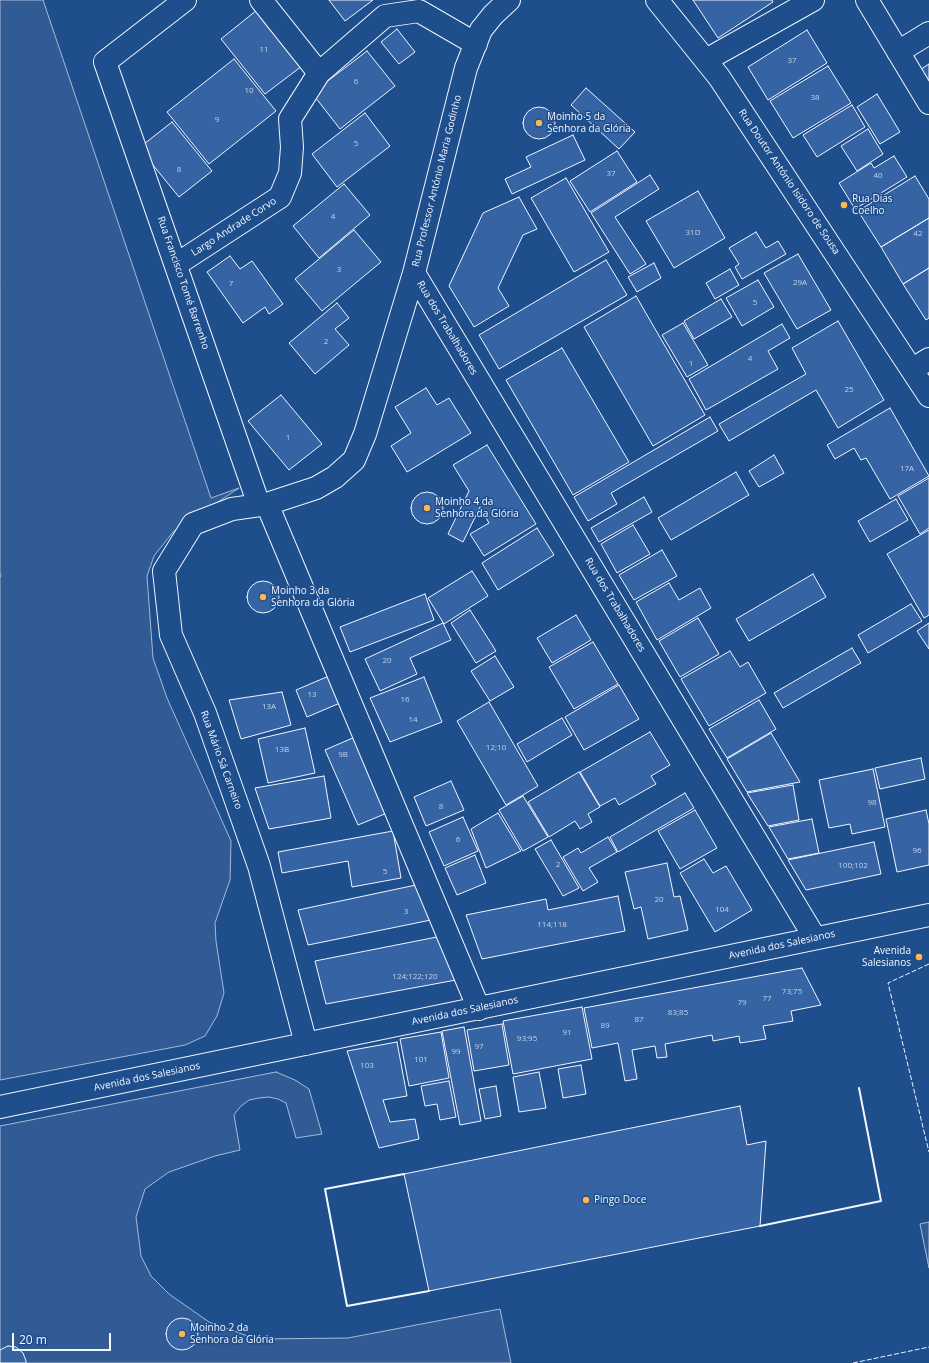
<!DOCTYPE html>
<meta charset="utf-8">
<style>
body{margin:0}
#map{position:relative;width:929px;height:1363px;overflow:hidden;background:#1f4e8c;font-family:"Open Sans",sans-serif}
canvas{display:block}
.scale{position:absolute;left:12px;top:1333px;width:99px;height:18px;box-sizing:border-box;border:2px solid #f2f6ff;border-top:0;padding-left:5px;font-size:12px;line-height:14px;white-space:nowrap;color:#f2f6ff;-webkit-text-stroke:3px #1f4e8c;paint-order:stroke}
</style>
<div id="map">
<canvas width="929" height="1363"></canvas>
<div class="scale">20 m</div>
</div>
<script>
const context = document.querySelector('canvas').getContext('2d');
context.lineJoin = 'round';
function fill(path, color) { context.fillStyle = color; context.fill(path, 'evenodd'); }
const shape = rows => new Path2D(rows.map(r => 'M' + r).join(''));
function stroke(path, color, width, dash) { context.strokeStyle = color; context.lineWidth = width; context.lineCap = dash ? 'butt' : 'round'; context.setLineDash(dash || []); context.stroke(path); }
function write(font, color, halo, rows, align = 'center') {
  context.font = font + ' "Open Sans",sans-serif'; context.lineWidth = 3; context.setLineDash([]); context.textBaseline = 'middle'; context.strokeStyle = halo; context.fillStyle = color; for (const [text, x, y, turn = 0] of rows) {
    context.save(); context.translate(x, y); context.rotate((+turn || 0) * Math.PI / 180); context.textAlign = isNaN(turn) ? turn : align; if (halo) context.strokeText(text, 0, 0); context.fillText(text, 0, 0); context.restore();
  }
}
const green = shape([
 [0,0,43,0,211,498,239,488,173,532,154,556,147,576,153,658,167,698,231,841,230,880,215,923,216,941,224,993,217,1016,205,1036,185,1045,0,1080,0,577,1,576,0,572,0,0],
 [276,1072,295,1080,309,1089,322,1134,296,1138,286,1103,278,1099,269,1097,259,1098,249,1100,240,1107,234,1115,240,1150,215,1156,169,1172,145,1189,136,1217,141,1256,151,1276,169,1294,209,1322,256,1339,348,1338,500,1309,511,1363,0,1363,0,1126,276,1072],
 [929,1222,929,1268,920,1224,929,1222]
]);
fill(green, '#305b95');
stroke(green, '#a8bbd7', 1);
const building = shape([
 [329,0,373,0,345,21,329,0],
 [693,0,772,0,773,2,718,38,693,0],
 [257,10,302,66,265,94,221,39,257,10],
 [397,29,415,52,399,64,381,42,397,29],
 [807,30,827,63,768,100,748,67,807,30],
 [367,51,395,86,340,129,312,93,367,51],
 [234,59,276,111,209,164,167,112,234,59],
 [929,64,929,89,918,71,929,64],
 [828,66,851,103,793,138,770,101,828,66],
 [586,88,635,132,619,149,571,105,586,88],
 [877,94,900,132,880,144,857,107,877,94],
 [852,105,865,127,817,157,803,135,852,105],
 '523 123a16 16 0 1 1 32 0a16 16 0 1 1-32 0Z',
 [365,113,390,146,337,187,312,154,365,113],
 [172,122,212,171,179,197,139,148,172,122],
 [868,129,883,154,857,171,841,146,868,129],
 [573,135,585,160,512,194,505,179,531,167,526,157,573,135],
 [617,151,637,182,590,212,570,181,617,151],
 [894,156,907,177,855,209,839,183,871,163,874,168,894,156],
 [650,175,659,189,615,217,646,264,630,274,591,213,650,175],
 [915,176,929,199,929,218,881,247,858,211,915,176],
 [566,178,609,252,574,272,531,198,566,178],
 [344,184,370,215,319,258,293,226,344,184],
 [698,191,725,238,674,268,646,221,698,191],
 [519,197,537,229,523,235,498,288,509,306,474,327,449,286,483,213,519,197],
 [929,218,929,268,903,284,881,247,929,218],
 [354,230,381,262,322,311,295,279,354,230],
 [756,232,766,248,778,241,786,254,742,279,735,267,739,264,729,248,756,232],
 [798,254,831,310,797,329,764,273,798,254],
 [230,256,240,269,252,261,283,304,269,314,265,307,243,323,207,272,230,256],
 [606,260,627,295,499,369,479,335,606,260],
 [654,263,661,278,637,292,628,277,654,263],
 [929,268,929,318,926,320,903,284,929,268],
 [730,269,739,285,715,299,706,283,730,269],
 [758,280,774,307,742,326,726,298,758,280],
 [636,296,705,415,653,446,584,327,636,296],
 [721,299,732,317,694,339,684,321,721,299],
 [337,303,349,318,335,329,349,345,315,374,289,343,337,303],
 [838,321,884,400,838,428,816,390,729,441,719,424,806,374,792,348,838,321],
 [683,323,708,365,687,377,662,335,683,323],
 [782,324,790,338,768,351,778,369,706,410,689,379,782,324],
 [562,348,629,462,573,495,506,380,562,348],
 [426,388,437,405,449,398,471,433,407,472,391,446,411,433,395,407,426,388],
 [281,395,322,444,289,470,248,421,281,395],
 [890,408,929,476,890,499,866,458,861,460,854,448,835,459,827,445,890,408],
 [710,417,718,431,611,493,617,504,588,521,574,497,710,417],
 [487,445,536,524,484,556,470,534,489,523,480,507,463,542,448,534,469,491,453,465,487,445],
 [774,455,784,473,759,487,749,471,774,455],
 [736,472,749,495,671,540,658,518,736,472],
 [929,478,929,528,920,534,898,496,929,478],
 '411 508a16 16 0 1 1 32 0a16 16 0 1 1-32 0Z',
 [644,497,652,512,599,542,591,528,644,497],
 [896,499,908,520,870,542,858,521,896,499],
 [633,525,650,554,617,573,601,544,633,525],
 [537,528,554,555,498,590,482,563,537,528],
 [929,530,929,615,924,618,887,554,929,530],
 [662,550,677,576,634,600,619,575,662,550],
 [472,571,488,596,444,624,428,598,472,571],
 [813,574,826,597,749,641,736,619,813,574],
 '247 597a16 16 0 1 1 32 0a16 16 0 1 1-32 0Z',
 [669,583,679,600,700,588,711,608,657,640,636,602,669,583],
 [425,594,434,620,350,652,340,627,425,594],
 [911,604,922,621,868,653,858,635,911,604],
 [470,610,496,651,476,663,451,623,470,610],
 [576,615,591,640,552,663,537,638,576,615],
 [698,618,719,654,680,677,659,641,698,618],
 [443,623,451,640,410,658,417,674,380,691,365,659,443,623],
 [929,623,929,649,917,631,929,623],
 [593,642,618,684,574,709,549,667,593,642],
 [852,648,861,663,783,708,774,693,852,648],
 [730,651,740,667,748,662,766,693,709,726,681,679,730,651],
 [495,656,514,687,490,701,471,671,495,656],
 [329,676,340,703,307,717,296,690,329,676],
 [424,677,442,722,390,742,370,698,424,677],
 [619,685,639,719,584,750,565,717,619,685],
 [282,692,291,725,241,739,229,700,282,692],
 [759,700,776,729,727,758,709,729,759,700],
 [489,702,538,786,506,805,457,721,489,702],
 [562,718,572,735,527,762,517,744,562,718],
 [305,728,315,773,268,783,258,739,305,728],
 [650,732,670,765,651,776,656,784,619,805,615,798,600,806,580,772,650,732],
 [771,733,800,782,747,792,727,759,771,733],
 [355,737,387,813,358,825,325,750,355,737],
 [921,758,925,779,880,789,875,768,921,758],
 [873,769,885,827,852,834,850,824,829,828,819,780,873,769],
 [579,772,600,807,588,814,592,822,580,829,575,821,549,837,528,802,579,772],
 [324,776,331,818,269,829,255,788,324,776],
 [451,781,464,810,426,826,414,797,451,781],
 [793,785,799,820,768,826,747,793,793,785],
 [685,793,694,808,618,852,610,837,685,793],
 [523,796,548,837,523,851,499,810,523,796],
 [695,810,717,848,680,869,658,831,695,810],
 [926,810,929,824,929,865,897,872,886,819,926,810],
 [498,813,521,851,486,868,471,829,498,813],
 [463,817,478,851,444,866,429,832,463,817],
 [812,819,819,853,788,859,769,827,812,819],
 [393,831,401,878,352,887,348,861,282,873,278,852,393,831],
 [608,837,617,852,589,868,598,882,583,891,563,857,578,848,581,853,608,837],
 [551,840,579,888,563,896,535,849,551,840],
 [874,842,881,874,806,890,788,860,874,842],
 [475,855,486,883,457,895,445,868,475,855],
 [704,859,713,873,726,866,752,910,715,932,680,873,704,859],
 [667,863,674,897,680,896,688,930,648,939,641,907,634,909,625,872,667,863],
 [416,885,431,920,308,945,298,910,416,885],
 [618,896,625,931,482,959,466,915,546,899,548,910,618,896],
 [437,937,456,980,326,1004,315,961,437,937],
 [802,968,821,1005,791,1011,793,1021,763,1026,766,1039,740,1043,739,1036,713,1041,712,1035,665,1044,667,1057,657,1058,655,1046,632,1050,637,1079,625,1081,618,1043,592,1048,584,1008,802,968],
 [582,1007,592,1059,513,1074,503,1021,582,1007],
 [502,1024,509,1065,474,1071,467,1030,502,1024],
 [464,1027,481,1121,460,1125,442,1031,464,1027],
 [441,1032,449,1078,409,1086,400,1039,441,1032],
 [397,1042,407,1096,383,1100,390,1122,415,1119,419,1139,379,1148,347,1051,397,1042],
 [581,1065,586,1094,563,1098,558,1069,581,1065],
 [539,1072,546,1108,519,1112,513,1077,539,1072],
 [449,1081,456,1117,440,1120,437,1104,425,1106,421,1086,449,1081],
 [496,1086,501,1116,485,1119,479,1089,496,1086],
 [740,1106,747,1145,766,1141,760,1226,429,1291,404,1174,740,1106],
 '166 1334a16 16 0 1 1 32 0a16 16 0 1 1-32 0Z',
 [8,1346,16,1347,23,1353,26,1361,26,1363,0,1363,0,1350,8,1346]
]);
fill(building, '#3563a3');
stroke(building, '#f2f6ff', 1);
const minor = shape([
 [185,0,105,62,259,505],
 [261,0,319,73,385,16,419,11,476,44],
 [657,0,719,77,929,396],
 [867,0,929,103],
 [898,52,929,33],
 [706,60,813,0],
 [177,264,280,197,290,173,292,147,290,119,319,73],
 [414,273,815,938],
 [913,369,929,359],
 [267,504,479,1009],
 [306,1044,259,866,205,713,171,635,164,571,193,524,232,509,267,504,316,488,335,477,354,460,365,434,414,273,466,68,481,30,493,15,509,0],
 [0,1107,929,915]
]);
stroke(minor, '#f2f6ff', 24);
stroke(minor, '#1f4e8c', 22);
stroke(shape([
 [929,964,888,983,929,1152],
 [853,1363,929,1347]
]), '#f2f6ff', 1, [5, 2]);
stroke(shape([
 [404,1174,325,1189,347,1306,429,1291],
 [760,1226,881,1201,859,1088]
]), '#f2f6ff', 2);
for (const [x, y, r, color] of [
 [539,123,4,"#ffb74d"],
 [844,205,4,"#ffb74d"],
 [427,508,4,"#ffb74d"],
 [263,597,4,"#ffb74d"],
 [919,957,4,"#ffb74d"],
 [586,1200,4,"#ffb74d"],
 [182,1334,4,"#ffb74d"]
]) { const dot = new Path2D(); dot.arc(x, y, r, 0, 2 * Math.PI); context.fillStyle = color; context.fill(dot); stroke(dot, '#1f4e8c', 1.5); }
write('8px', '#c3d1e8', null, [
 ["11",264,50],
 ["37",792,61],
 ["6",356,82],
 ["10",249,91],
 ["38",815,98],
 ["9",217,120],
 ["5",356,144],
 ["8",179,170],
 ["37",611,174],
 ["40",878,176],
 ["4",333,217],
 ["31D",693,233],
 ["42",918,234],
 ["3",339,270],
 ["29A",800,283],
 ["7",231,284],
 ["5",755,303],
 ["2",326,342],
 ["4",750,359],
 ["1",691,364],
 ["25",849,390],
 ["1",288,438],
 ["17A",907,469],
 ["20",387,661],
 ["13",312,695],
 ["16",405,700],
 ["13A",269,707],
 ["14",413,720],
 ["12;10",496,748],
 ["13B",282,750],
 ["9B",343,755],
 ["98",872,803],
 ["8",441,807],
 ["6",458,840],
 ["96",917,851],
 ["2",558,865],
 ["100;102",853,866],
 ["5",385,872],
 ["20",659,900],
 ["104",722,910],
 ["3",406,912],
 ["114;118",552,925],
 ["124;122;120",415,977],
 ["73;75",792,992],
 ["77",767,999],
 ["79",742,1003],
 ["83;85",678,1013],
 ["87",639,1020],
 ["89",605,1026],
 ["91",567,1033],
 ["93;95",527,1039],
 ["97",479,1047],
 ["99",456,1052],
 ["101",421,1060],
 ["103",367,1066]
]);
write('10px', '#f2f6ff', '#1f4e8c', [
 ["Moinho 5 da",547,117],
 ["Senhora da Glória",547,129],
 ["Rua Dias",852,199],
 ["Coelho",852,211],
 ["Moinho 4 da",435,502],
 ["Senhora da Glória",435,514],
 ["Moinho 3 da",271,591],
 ["Senhora da Glória",271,603],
 ["Avenida",911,951,"right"],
 ["Salesianos",911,963,"right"],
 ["Pingo Doce",594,1200],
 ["Moinho 2 da",190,1328],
 ["Senhora da Glória",190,1340]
], 'left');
write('10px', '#f2f6ff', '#1f4e8c', [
 ["Rua Professor António Maria Godinho",437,181,-76],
 ["Rua Doutor António Isidoro de Sousa",789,182,56],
 ["Largo Andrade Corvo",234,227,-33],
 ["Rua Francisco Tomé Barrenho",183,283,71],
 ["Rua dos Trabalhadores",447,328,59],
 ["Rua dos Trabalhadores",615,605,59],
 ["Rua Mário Sá Carneiro",221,760,70],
 ["Avenida dos Salesianos",782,945,-12],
 ["Avenida dos Salesianos",465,1011,-12],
 ["Avenida dos Salesianos",147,1077,-12]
]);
</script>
